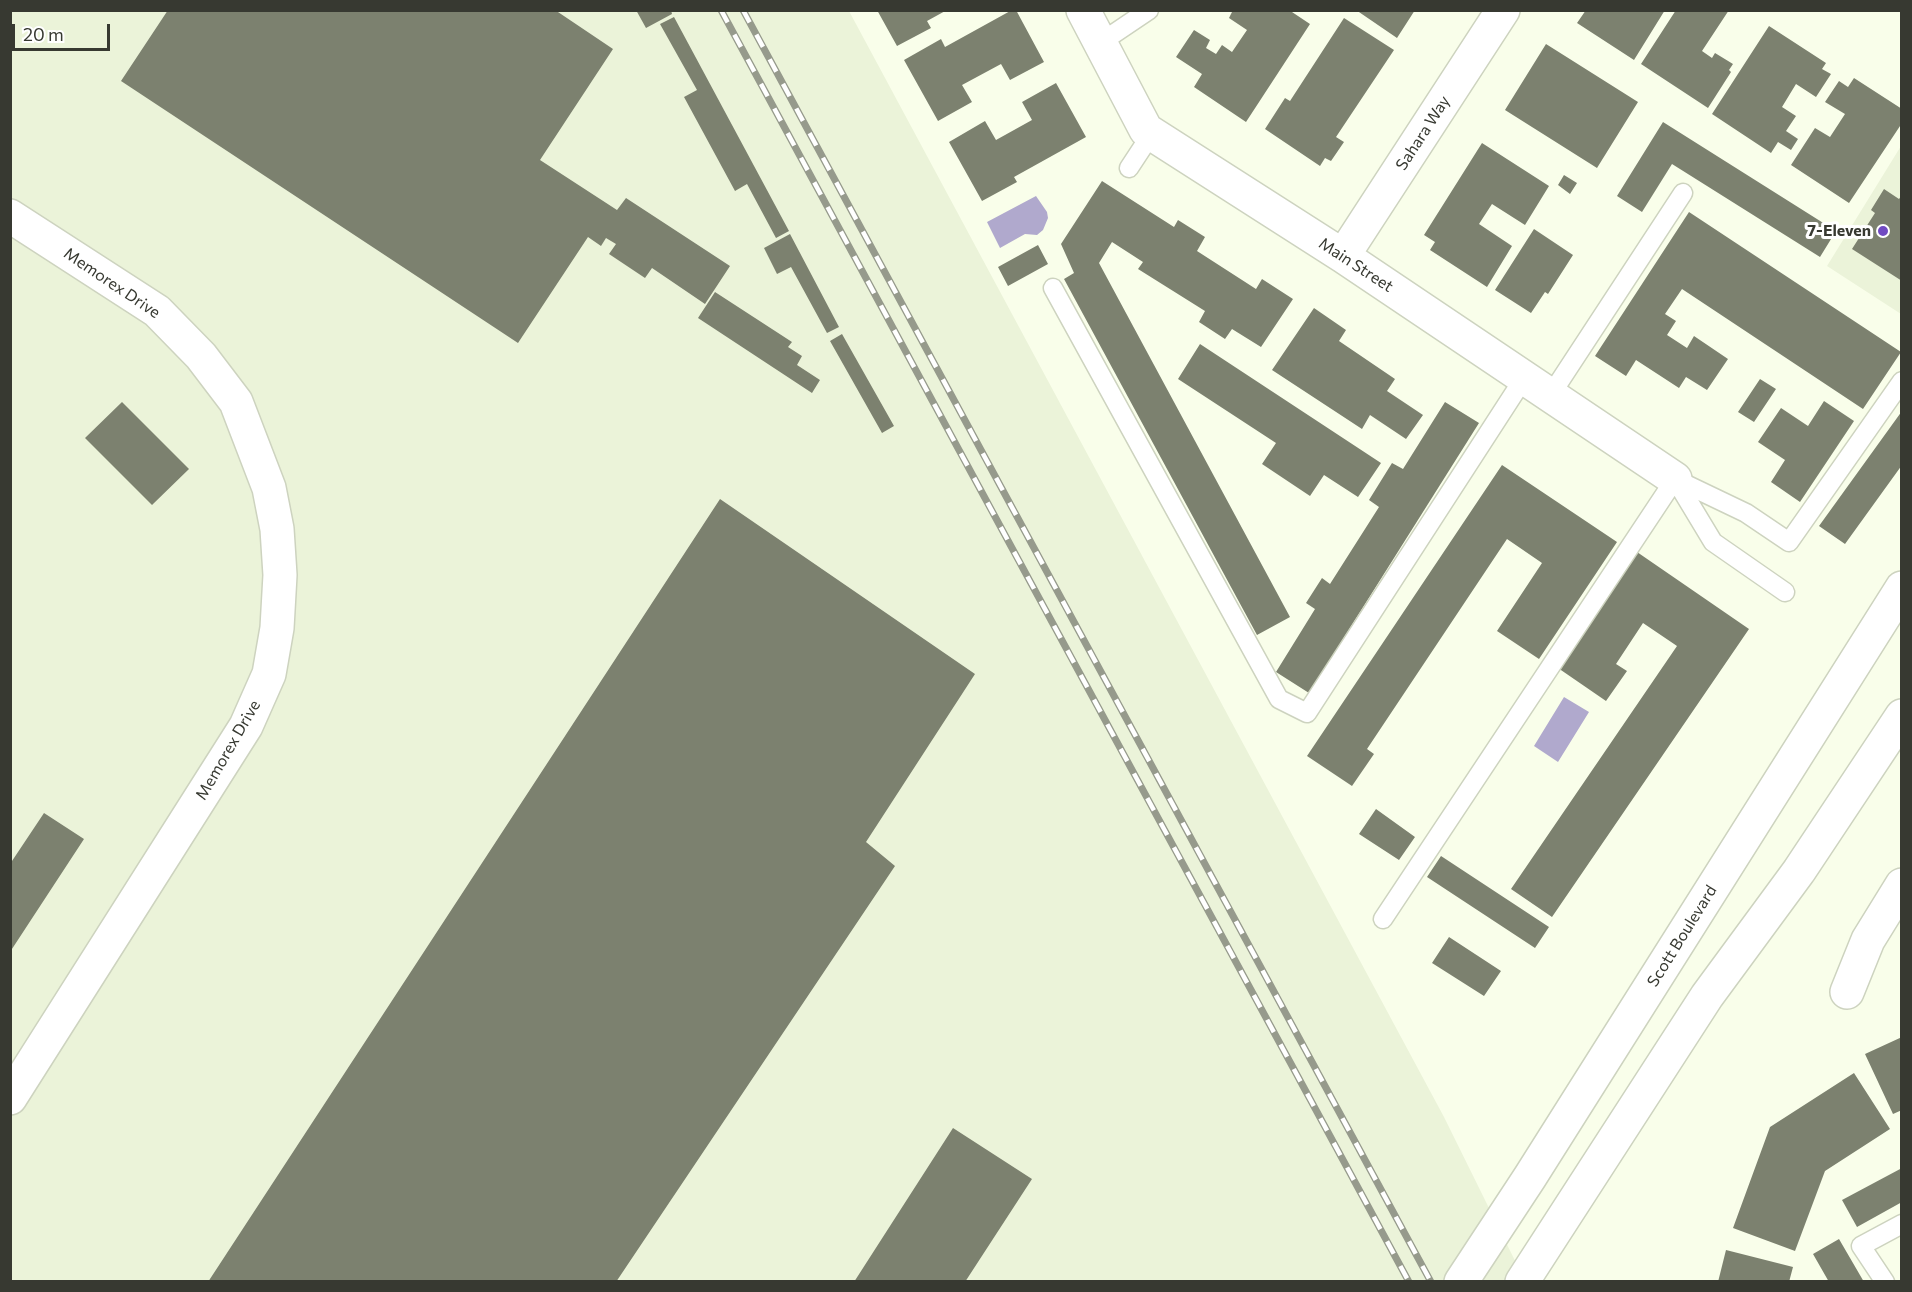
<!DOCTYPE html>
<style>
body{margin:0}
#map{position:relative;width:1912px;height:1292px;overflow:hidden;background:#f9feea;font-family:Commissioner,sans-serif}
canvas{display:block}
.frame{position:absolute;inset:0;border:12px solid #373931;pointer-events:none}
.scale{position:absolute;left:12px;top:24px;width:98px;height:27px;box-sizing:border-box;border:3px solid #373931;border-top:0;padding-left:8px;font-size:18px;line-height:21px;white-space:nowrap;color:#373931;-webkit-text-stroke:4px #fff;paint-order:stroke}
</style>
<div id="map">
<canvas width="1912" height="1292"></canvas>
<div class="frame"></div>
<div class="scale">20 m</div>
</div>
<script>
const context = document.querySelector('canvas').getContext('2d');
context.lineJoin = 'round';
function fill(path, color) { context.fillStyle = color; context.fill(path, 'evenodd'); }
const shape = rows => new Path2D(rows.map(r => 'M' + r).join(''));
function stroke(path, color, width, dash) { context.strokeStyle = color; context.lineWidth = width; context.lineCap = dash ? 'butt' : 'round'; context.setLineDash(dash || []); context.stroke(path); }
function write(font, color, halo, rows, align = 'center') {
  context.font = font + ' Commissioner,sans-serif'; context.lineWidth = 6; context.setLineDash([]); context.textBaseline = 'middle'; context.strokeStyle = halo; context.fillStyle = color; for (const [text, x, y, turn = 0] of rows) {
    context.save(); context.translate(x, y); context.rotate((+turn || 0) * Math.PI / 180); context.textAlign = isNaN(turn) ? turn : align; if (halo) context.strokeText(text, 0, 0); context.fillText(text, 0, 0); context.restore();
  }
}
fill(shape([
 [10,11,849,11,1444,1117,1525,1281,11,1281],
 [1901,146,1901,314,1827,266]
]), '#ebf3d9');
fill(shape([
 [1036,196,1047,212,1048,218,1043,230,1037,235,1025,234,1000,248,987,222],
 [1564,697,1589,712,1558,762,1534,746]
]), '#b0a9cd');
fill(shape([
 [168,10,555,10,613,49,540,160,617,210,626,198,730,266,705,304,652,268,645,278,609,254,616,244,606,238,601,246,588,237,518,343,121,81],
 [636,10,671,10,672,14,646,28],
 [877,10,947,10,927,21,931,28,897,46],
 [1012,10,1016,10,1044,62,1010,80,1001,64,962,85,972,102,938,121,904,60,941,39,945,47],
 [1233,10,1289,10,1310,24,1246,122,1194,87,1202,74,1176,57,1194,30,1210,40,1206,48,1216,54,1222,45,1232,52,1247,30,1229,18],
 [1356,10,1415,10,1397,38],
 [1586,10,1665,10,1634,60,1577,23],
 [1676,10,1729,10,1702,51,1712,58,1715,53,1733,64,1729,70,1731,72,1708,108,1641,64],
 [674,17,789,231,776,238,747,184,735,191,684,97,697,90,660,24],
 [1344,18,1394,50,1336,137,1344,142,1331,161,1325,158,1320,166,1265,129,1285,98,1290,101],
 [1769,26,1826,63,1822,69,1831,74,1816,97,1796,84,1782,107,1796,116,1786,131,1798,139,1791,150,1778,142,1771,153,1712,114],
 [1546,44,1638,102,1597,168,1505,110],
 [1854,78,1902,109,1902,123,1849,203,1791,165,1815,128,1830,137,1845,114,1825,102,1839,81,1848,87],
 [1056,83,1086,137,1014,177,1017,182,982,201,949,142,985,121,996,140,1032,120,1022,102],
 [1663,122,1836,231,1820,257,1672,164,1642,212,1617,196],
 [1482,143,1549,186,1525,225,1492,204,1479,224,1512,246,1487,287,1430,250,1435,242,1424,235],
 [1564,175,1577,183,1570,194,1558,185],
 [1102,181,1174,227,1178,220,1205,237,1197,251,1256,289,1262,279,1293,299,1261,347,1232,329,1225,339,1199,322,1205,311,1138,269,1143,262,1112,242,1099,263,1290,617,1257,635,1064,279,1074,273,1061,244],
 [1884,189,1899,199,1902,195,1902,281,1852,249,1875,213,1871,210],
 [1689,212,1901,352,1863,409,1682,289,1665,314,1676,321,1667,335,1687,348,1694,336,1728,359,1707,390,1686,377,1679,388,1636,360,1626,376,1595,356],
 [1534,229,1573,255,1548,294,1545,292,1531,313,1495,290],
 [790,234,839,327,827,333,791,267,777,274,764,248],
 [1038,245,1048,264,1008,286,998,267],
 [715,292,792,342,788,347,802,356,797,365,820,380,812,393,698,318],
 [1314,308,1346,330,1339,341,1395,379,1387,391,1423,415,1406,439,1370,415,1362,429,1272,370],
 [842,334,894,426,882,433,830,341],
 [1200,344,1381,463,1358,497,1324,475,1310,496,1262,464,1276,443,1178,379],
 [1760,379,1776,389,1754,422,1738,412],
 [1824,401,1854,421,1800,502,1771,482,1785,460,1758,442,1781,408,1808,426],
 [122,402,189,469,152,505,85,438],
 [1445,402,1479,423,1309,693,1276,672,1315,609,1306,603,1322,578,1330,584,1379,507,1369,500,1392,463,1403,469],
 [1902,411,1902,465,1845,544,1819,526],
 [1502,465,1617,542,1539,659,1497,631,1542,563,1507,539,1367,749,1374,754,1352,786,1307,756],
 [720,499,975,674,866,842,895,866,616,1282,208,1282],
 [1637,552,1749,629,1552,917,1511,889,1677,646,1643,623,1616,664,1627,671,1606,701,1558,668],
 [1376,809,1415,837,1399,860,1359,834],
 [44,813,84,839,10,952,10,864],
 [1441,856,1549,927,1535,948,1427,877],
 [1449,937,1501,971,1484,996,1432,963],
 [1902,1037,1902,1110,1893,1114,1865,1054],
 [1854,1073,1890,1129,1825,1171,1795,1251,1733,1228,1770,1127],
 [953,1128,1032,1179,965,1282,854,1282],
 [1902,1168,1902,1202,1857,1227,1842,1200],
 [1839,1239,1864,1282,1829,1282,1813,1254],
 [1726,1250,1793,1267,1789,1282,1718,1282]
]), '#7c816f');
const service = shape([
 [1100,43,1149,10],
 [1129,168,1152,133],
 [1053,288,1279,699,1307,713,1524,378],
 [1550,396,1683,193],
 [1675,479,1746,513,1789,542,1902,381],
 [1675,479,1713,542,1785,592],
 [1383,919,1675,479],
 [1885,1282,1861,1246,1902,1224]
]);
const minor = shape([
 [1083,10,1146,130,1343,256,1675,479],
 [10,216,157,311,201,356,236,402,269,488,277,529,280,575,277,628,269,674,246,726,10,1098],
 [1343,256,1503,10],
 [1847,992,1868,940,1902,885]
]);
const secondary = shape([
 [1461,1282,1530,1177,1902,588],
 [1522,1282,1707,996,1799,871,1902,716]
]);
stroke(service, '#cdd3bf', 21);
stroke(minor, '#cdd3bf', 36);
stroke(secondary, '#cdd3bf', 36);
stroke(service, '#fff', 18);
stroke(minor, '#fff', 33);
stroke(secondary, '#fff', 33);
const rail = shape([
 [721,10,1409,1282],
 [743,10,1431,1282]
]);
stroke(rail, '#969a8c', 7);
stroke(rail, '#fff', 4.5, [14]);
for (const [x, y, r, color] of [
 [1883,231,6,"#714ac2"]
]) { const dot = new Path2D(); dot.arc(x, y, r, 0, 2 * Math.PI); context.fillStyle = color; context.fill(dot); stroke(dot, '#fff', 2); }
write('16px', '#373931', '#fff', [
 ["Sahara Way",1423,133,-57],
 ["Main Street",1356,265,33],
 ["Memorex Drive",112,283,34],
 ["Memorex Drive",228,750,-60],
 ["Scott Boulevard",1682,936,-58]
]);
write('bold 16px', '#373931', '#fff', [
 ["7-Eleven",1871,231]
], 'right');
</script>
